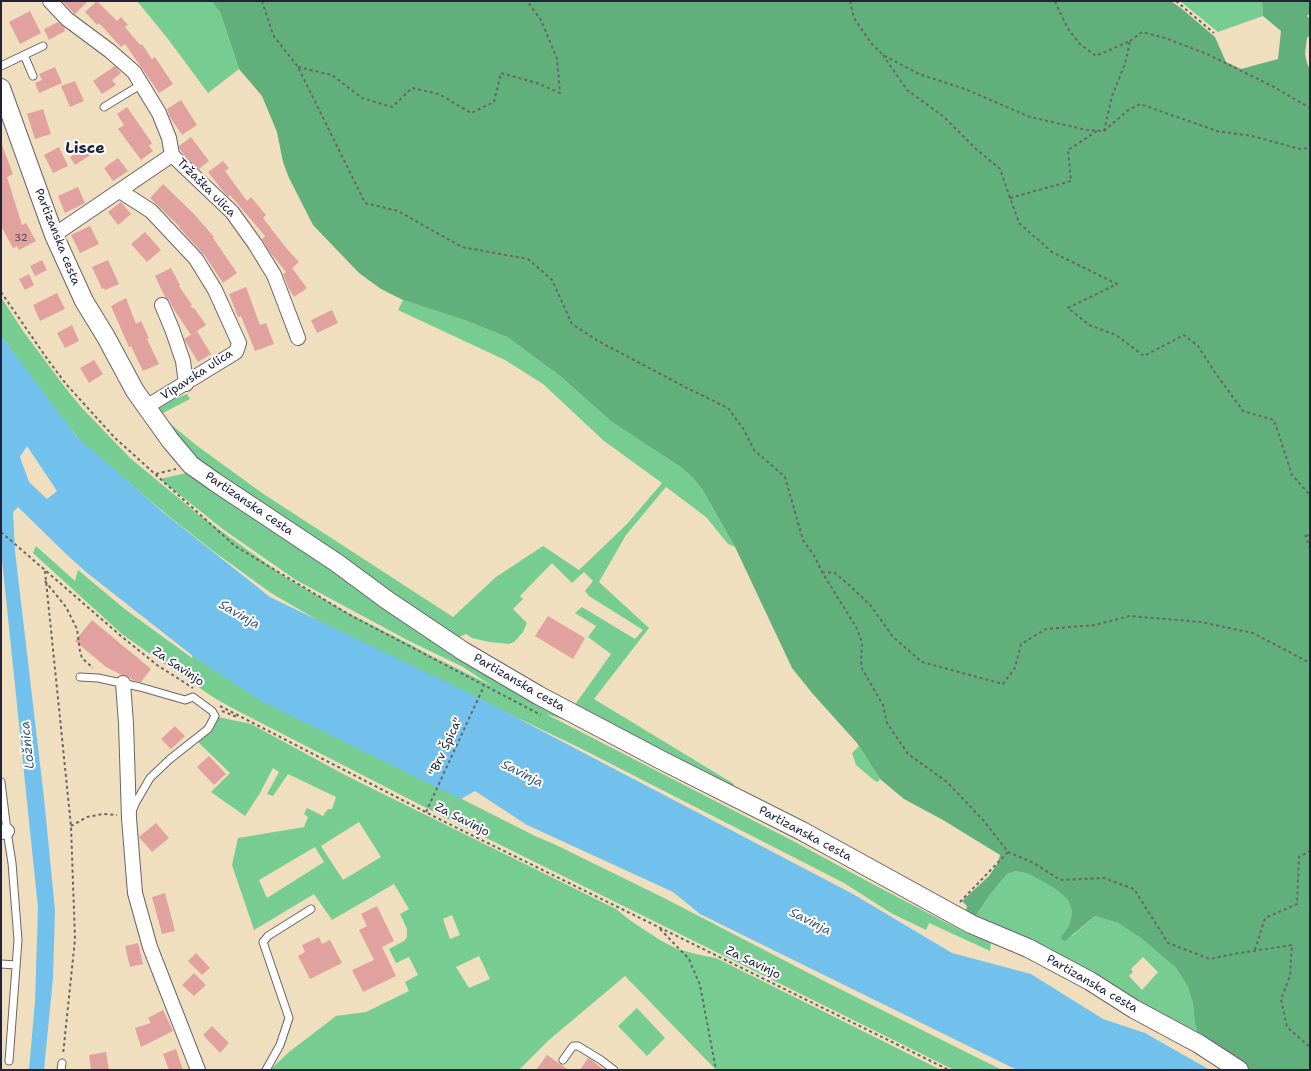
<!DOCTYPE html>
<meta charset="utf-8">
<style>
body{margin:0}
#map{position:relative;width:1311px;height:1071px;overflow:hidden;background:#efdfbf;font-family:"Shantell Sans",sans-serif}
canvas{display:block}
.frame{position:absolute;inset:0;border:2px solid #22223b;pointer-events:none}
</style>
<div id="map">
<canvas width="1311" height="1071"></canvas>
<div class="frame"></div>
</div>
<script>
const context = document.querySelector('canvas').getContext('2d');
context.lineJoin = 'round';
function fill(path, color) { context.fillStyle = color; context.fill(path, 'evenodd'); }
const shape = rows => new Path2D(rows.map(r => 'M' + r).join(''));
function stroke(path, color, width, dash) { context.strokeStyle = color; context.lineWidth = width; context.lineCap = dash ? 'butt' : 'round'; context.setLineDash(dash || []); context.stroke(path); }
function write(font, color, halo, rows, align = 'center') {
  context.font = font + ' "Shantell Sans",sans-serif'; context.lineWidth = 4; context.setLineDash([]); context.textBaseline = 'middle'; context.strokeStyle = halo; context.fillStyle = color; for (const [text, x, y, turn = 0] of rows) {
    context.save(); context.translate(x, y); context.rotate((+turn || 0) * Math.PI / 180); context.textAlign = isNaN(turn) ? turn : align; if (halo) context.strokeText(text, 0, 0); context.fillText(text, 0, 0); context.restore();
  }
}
fill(shape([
 [137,1,211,1,220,12,239,69,208,93,168,39],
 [1180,1,1262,1,1263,16,1218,32],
 [1,297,23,331,67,390,82,408,130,458,199,515,285,577,346,612,415,647,456,670,432,656,492,686,463,667,409,641,296,580,224,530,160,479,191,472,573,718,891,889,571,722,546,714,795,842,865,880,966,933,991,943,990,951,929,923,926,930,891,913,844,883,580,748,336,631,271,593,213,551,171,518,116,472,79,439,58,413,1,336],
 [403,300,467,321,507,337,560,376,612,422,682,468,693,478,702,489,735,547,728,544,706,517,666,487,626,535,599,582,649,628,594,699,734,784,732,788,574,706,611,654,588,637,596,626,575,613,582,607,635,639,643,630,589,596,585,591,593,581,584,572,572,583,552,563,520,596,523,599,513,609,527,623,523,632,514,642,509,644,489,642,472,638,466,634,457,638,199,460,175,438,157,408,162,404,187,394,190,399,161,414,173,426,196,445,262,493,453,617,496,577,543,546,579,570,627,524,662,483,604,441,543,384,505,360,398,310],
 [36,546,75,581,78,570,126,610,192,658,193,654,460,798,535,836,556,845,664,898,824,981,1002,1070,954,1070,444,817,234,709,216,699,163,663,122,634,33,553],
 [218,717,251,724,345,775,616,909,631,921,660,940,677,949,700,955,716,958,941,1070,716,1070,625,976,549,1040,519,1070,270,1070,289,1052,336,1016,366,1012,409,991,405,982,418,975,409,957,396,963,389,949,404,941,407,937,407,929,400,914,409,909,394,884,332,920,314,894,254,930,232,865,238,838,304,827,308,817,304,814,307,808,323,816,328,809,332,809,336,797,288,774,273,796,267,794,279,772,273,768,260,793,245,816,211,792,230,773,198,742,209,731],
 [359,822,381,857,343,880,321,846],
 [315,847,324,862,267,898,259,880],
 [452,915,460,935,450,939,443,919],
 [479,956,490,979,469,988,456,967],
 [859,746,880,779,878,782,875,781,856,765,852,753],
 [1016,871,1029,874,1042,881,1054,888,1068,900,1072,911,1071,919,1069,926,1062,935,1072,936,1095,916,1118,923,1142,939,1176,968,1188,987,1193,1004,1199,1037,973,920,989,896,1007,874],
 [1143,957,1158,972,1142,990,1129,976,1133,972,1131,969],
 [637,1008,665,1038,647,1056,618,1026]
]), '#77cd91');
fill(shape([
 [211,1,1171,1,1181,8,1215,37,1226,62,1241,69,1278,59,1281,31,1263,16,1262,1,1310,1,1310,13,1307,16,1310,19,1310,35,1307,38,1305,54,1307,63,1310,70,1310,1070,1250,1070,1199,1037,1195,1022,1193,1004,1188,987,1176,968,1142,939,1118,923,1095,916,1065,941,1061,939,1062,935,1069,926,1071,918,1072,911,1068,900,1054,888,1029,874,1016,871,1007,874,989,896,973,920,966,911,967,906,962,901,989,876,998,863,1000,855,943,820,904,799,880,779,857,743,812,693,792,668,735,547,702,489,693,478,682,468,612,422,560,376,507,337,467,321,403,300,381,289,359,273,313,225,289,178,283,162,277,132,262,96,239,69,220,12]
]), '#61b07b');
fill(shape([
 [1,336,77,437,164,513,270,597,479,698,853,894,952,953,1031,974,1103,1019,1145,1033,1210,1070,1017,1070,700,914,673,892,527,825,475,791,461,799,261,701,198,660,86,572,65,553,18,507,13,512,15,551,44,798,55,910,53,978,44,1070,29,1070,35,1001,38,908,1,550],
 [27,446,57,491,47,499,29,482,20,457]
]), '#71c1ec');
fill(shape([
 [62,1,88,1,75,14],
 [97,1,117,21,121,17,128,25,125,27,140,45,142,44,152,59,155,57,173,84,159,93,125,44,121,47,99,23,97,25,85,12],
 [30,11,41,33,20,44,9,22],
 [58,22,64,27,65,31,49,40,44,29],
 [115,66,121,73,112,80,116,85,102,94,93,81],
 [55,67,62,83,39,93,35,83,42,80,39,74],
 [75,81,84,101,70,107,61,86],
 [181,100,197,125,182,135,170,117,167,109],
 [127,107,152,143,149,146,153,151,141,160,118,129,124,125,117,114],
 [43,109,51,134,35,139,27,114],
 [191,137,209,161,199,169,186,157,179,148,179,146],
 [1,145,2,145,13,174,7,177,22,225,26,223,36,241,19,250,17,246,13,248,1,226],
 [87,146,92,154,75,165,70,157],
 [59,147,68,166,53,173,44,155],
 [118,158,128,171,113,181,104,168],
 [223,161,229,168,225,171,247,201,251,197,266,215,263,218,287,249,299,262,292,268,307,288,294,297,289,289,283,274,286,272,269,251,262,239,265,236,230,195,228,197,223,191,208,172],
 [163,184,194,214,214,237,213,238,237,273,223,283,205,256,179,227,180,227,150,198],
 [78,187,85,203,65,213,58,196],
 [121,202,131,214,118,225,108,212],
 [90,226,99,244,80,253,71,235],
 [145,232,161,250,147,262,131,244],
 [42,260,47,270,35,276,30,266],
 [108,260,119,284,105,290,104,288,102,289,92,267],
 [171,268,180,285,179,286,192,305,190,306,192,308,194,308,206,325,191,335,173,308,170,301,165,297,155,276],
 [29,274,34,285,25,290,19,279],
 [246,287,260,325,266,323,274,344,255,351,241,316,238,317,229,294],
 [57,293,65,309,40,321,33,305],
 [126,298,136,324,141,321,149,338,147,339,159,364,143,371,131,346,129,347,111,306],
 [332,310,338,323,317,333,311,320],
 [72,325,79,341,65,348,57,333],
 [197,331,211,354,198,362,184,339],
 [94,360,103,374,89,383,80,368],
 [548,616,585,638,573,659,535,636],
 [92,620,151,669,141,682,133,680,127,676,122,675,106,667,75,641],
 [175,726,185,736,171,749,161,739],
 [209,756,226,774,214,785,197,767],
 [156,823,169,838,152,852,139,837],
 [165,893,175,931,162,934,152,897],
 [377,906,394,941,382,947,396,976,363,992,352,970,374,960,359,930,367,926,361,914],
 [319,937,322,944,330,940,342,963,310,979,298,956,305,952,302,945],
 [138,943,143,964,130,967,125,946],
 [196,953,210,968,202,975,188,961],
 [194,973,206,985,194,996,182,985],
 [163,1010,173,1031,141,1047,135,1028,151,1023,148,1018],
 [212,1026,229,1043,220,1053,203,1035],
 [176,1049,183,1070,169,1070,163,1054],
 [106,1052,109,1070,91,1070,89,1055],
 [547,1055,560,1064,569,1070,536,1070],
 [588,1058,590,1059,604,1070,580,1070]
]), '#e1a29f');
const service = shape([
 [24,55,33,76],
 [1,66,43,46],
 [104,107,142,84],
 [80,677,98,678,140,687,185,700,193,697,212,711,215,716,208,729,170,759,150,778,136,802,132,811],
 [1,782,7,831,12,863,18,940,9,1061],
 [1,964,16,965],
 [563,1060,573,1046,578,1046,601,1060,614,1070],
 [61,1070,62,1063],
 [266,1070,280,1045,289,1018,263,942,268,936,311,909]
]);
const minor = shape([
 [50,1,67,19,110,51,134,72,159,113,169,138,172,155,232,212,255,244,274,275,298,338],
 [120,191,151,211,196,259,215,290,239,343,236,352,146,407],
 [54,235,172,155],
 [162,305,172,329,183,361,186,384],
 [123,683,126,723,129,818,135,893,150,947,198,1070],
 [1,832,7,831]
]);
const tertiary = shape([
 [1,88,54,235,84,301,106,337,135,391,170,440,191,465,215,482,337,563,387,600,463,651,538,695,663,761,802,831,971,924,1028,948,1090,981,1134,1009,1199,1044,1239,1070]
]);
stroke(service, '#6a6469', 9);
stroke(minor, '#6a6469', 16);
stroke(tertiary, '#6a6469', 20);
stroke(shape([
 [262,1,273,35,298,67,365,203,398,211,462,247,528,259,552,280,572,324,598,341,687,388,728,408,744,430,754,450,785,477,803,540,815,557,822,572,856,627,862,642,861,667,883,705,887,723,908,754,947,782,984,821,1008,852,1034,863,1060,880,1104,878,1134,889,1168,943,1210,959,1233,954,1292,945,1290,976,1281,999,1287,1027,1310,1047],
 [850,1,854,18,871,43,883,55,919,74,965,89,1030,117,1087,130,1104,131,1112,96,1125,64,1130,41,1096,56,1080,44,1068,29,1057,6,1055,1],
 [1176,1,1214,33],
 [1130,41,1142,32,1165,38,1207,54,1272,86,1310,108],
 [883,55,907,90,944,117,975,148,1000,169,1019,223,1052,252,1117,284,1068,308,1089,325,1116,335,1144,356,1184,335,1198,346,1214,371,1243,411,1274,420,1292,475,1310,495],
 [298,67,332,75,362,98,392,107,412,88,439,94,471,113,494,102,501,73,537,83,560,93,557,59,541,20,527,1],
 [1104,131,1127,111,1140,104,1217,131,1252,136,1300,149,1310,148],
 [1010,198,1071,181,1068,150,1097,131],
 [1,292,48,360,66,384,115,438,235,546,350,615,541,715],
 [156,474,176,469],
 [1,532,121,636,157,665,193,688],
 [1310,536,1305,534,1310,549],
 [45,571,71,826,75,939,63,1055],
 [822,572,835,573,847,583,871,606,893,637,922,662,1003,684,1015,668,1021,644,1046,629,1095,625,1129,616,1201,622,1253,633,1310,663],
 [45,581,66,607,77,629,80,651,82,658,93,668],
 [220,706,443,821,949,1070],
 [222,711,237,717],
 [426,812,484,686],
 [71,826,87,817,103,814,117,815],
 [960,902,1008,852],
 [660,929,689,959,700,985,716,1070],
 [1255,950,1265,918,1297,904,1299,857,1310,851]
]), '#6a6469', 2, [3, 3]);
stroke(service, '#fff', 7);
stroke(minor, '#fff', 14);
stroke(tertiary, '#fff', 18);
write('10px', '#524254', null, [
 ["32",21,238]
]);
write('12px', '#22223b', '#fff', [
 ["Tržaška ulica",206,188,45],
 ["Partizanska cesta",57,237,68],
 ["Vipavska ulica",197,375,-33],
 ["Partizanska cesta",249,504,34],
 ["Za Savinjo",178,667,34],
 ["Partizanska cesta",519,683,30],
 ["\"Brv Špica\"",446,747,-65],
 ["Za Savinjo",462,820,27],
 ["Partizanska cesta",805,834,28],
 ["Za Savinjo",753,963,26],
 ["Partizanska cesta",1092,984,30]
]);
write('italic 13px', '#3e5a79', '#fff', [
 ["Savinja",239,615,30],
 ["Ložnica",28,745,-96],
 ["Savinja",522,774,27],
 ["Savinja",810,922,27]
]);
write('bold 16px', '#22223b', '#fff', [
 ["Lisce",85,149]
]);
</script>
